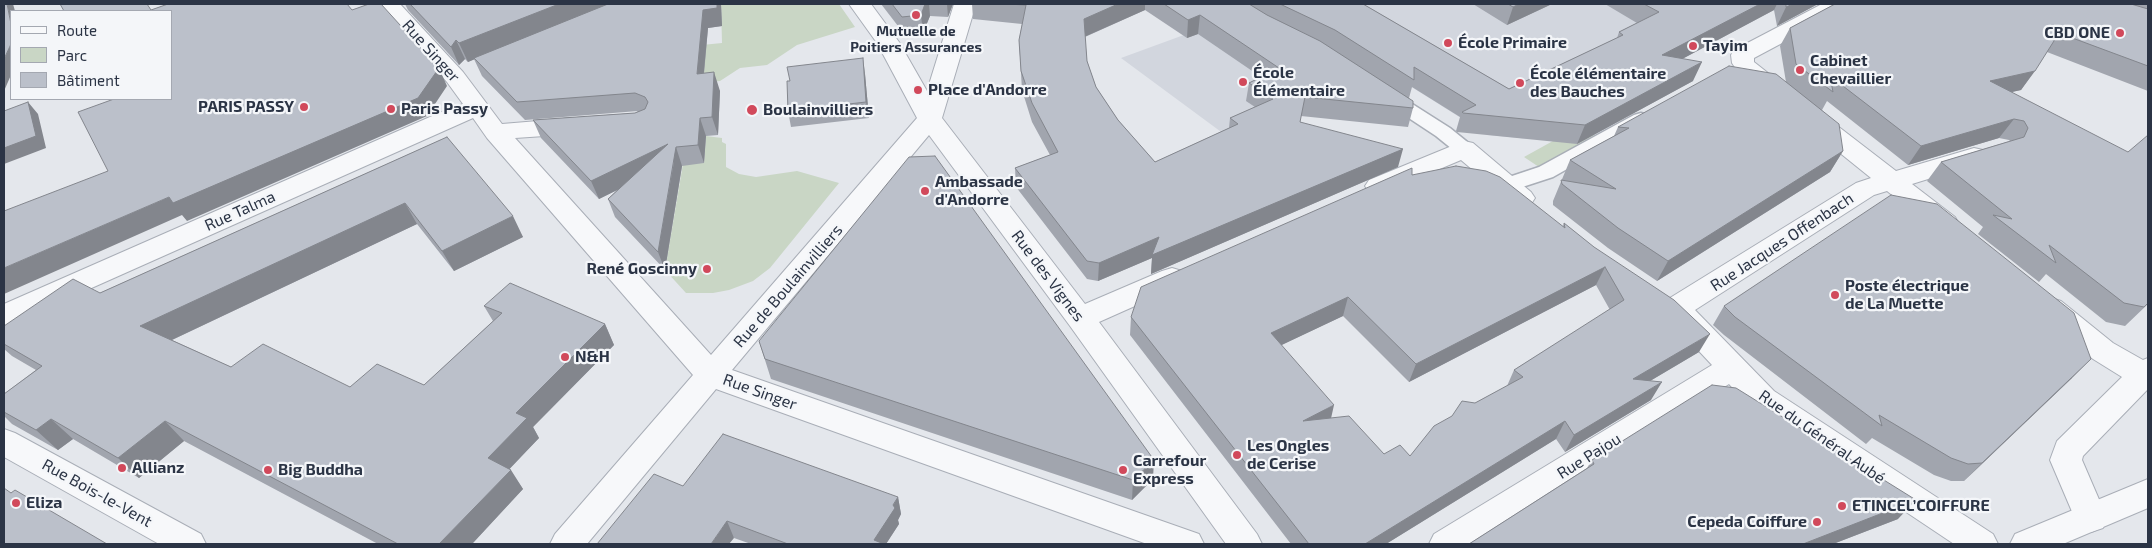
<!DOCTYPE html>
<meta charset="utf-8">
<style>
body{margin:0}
#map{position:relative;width:2152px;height:548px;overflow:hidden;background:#e4e7ec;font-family:"Exo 2",sans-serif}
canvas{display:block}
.frame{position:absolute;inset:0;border:5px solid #2b3445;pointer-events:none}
.legend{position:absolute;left:10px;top:10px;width:162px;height:90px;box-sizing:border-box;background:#f4f6f9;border:1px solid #a4a8b1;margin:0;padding:6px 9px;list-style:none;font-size:15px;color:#2b3445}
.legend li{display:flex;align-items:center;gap:10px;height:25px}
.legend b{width:25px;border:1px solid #a4a8b1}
</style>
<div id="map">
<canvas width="2152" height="548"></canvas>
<div class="frame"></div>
<ul class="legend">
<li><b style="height:6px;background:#f7f8fa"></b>Route</li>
<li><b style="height:14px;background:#c9d6c5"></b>Parc</li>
<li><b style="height:14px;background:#bbc0ca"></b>Bâtiment</li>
</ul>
</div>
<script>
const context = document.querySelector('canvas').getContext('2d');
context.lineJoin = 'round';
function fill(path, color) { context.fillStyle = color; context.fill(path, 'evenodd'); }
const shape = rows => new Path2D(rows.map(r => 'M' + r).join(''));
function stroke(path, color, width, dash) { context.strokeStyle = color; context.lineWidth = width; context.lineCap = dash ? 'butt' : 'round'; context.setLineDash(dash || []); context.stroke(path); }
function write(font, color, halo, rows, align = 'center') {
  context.font = font + ' "Exo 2",sans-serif'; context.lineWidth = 4.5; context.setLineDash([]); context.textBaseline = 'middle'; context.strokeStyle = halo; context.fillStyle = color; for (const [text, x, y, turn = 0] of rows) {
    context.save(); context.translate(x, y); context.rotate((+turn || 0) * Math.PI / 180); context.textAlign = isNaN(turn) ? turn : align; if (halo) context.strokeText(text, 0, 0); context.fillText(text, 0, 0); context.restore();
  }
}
fill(shape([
 [1313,4,1645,4,1692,53,1529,139,1488,135,1292,12],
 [1233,17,1341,88,1228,137,1121,58]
]), '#d2d6de');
fill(shape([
 [721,4,839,4,855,27,797,45,767,65,740,68,720,81,703,83,661,49,722,43],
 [1580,126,1595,135,1539,167,1524,157],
 [706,136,722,138,722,142,726,144,726,167,739,174,756,177,797,171,839,183,770,268,753,281,729,290,713,293,686,293,665,270,684,158,704,163]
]), '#c9d6c5');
const pedestrian = shape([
 [1389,91,1395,93,1450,128,1471,145,1474,149,1471,153,1464,155,1457,153,1436,136,1383,101,1380,97,1383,93,1389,91],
 [1641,113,1648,115,1650,119,1648,123,1553,177,1507,192,1500,190,1497,185,1500,180,1539,167,1634,115,1641,113]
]);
const minor = shape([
 [377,4,400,4,463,72,502,124,574,118,583,120,586,126,583,132,574,134,515,138,711,355,917,118,877,43,849,4,871,4,899,42,927,91,954,4,976,4,942,118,1085,304,1162,271,1172,268,1182,271,1186,278,1182,285,1099,322,1257,534,1262,544,1226,544,1070,326,929,135,732,370,1199,534,1204,544,1147,544,716,389,587,544,550,544,555,534,693,375,487,138,473,118,4,327,4,304,439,113,463,104,447,82,377,4],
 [1822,4,1849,4,1846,9,1754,58,1754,62,1787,88,1791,93,1787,98,1779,100,1771,98,1738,72,1732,63,1731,55,1734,50,1822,4],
 [1813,111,1822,114,1896,171,1974,148,1983,150,1986,156,1983,162,1912,184,1955,217,1959,224,1955,231,1946,233,1937,231,1887,191,1874,195,1695,310,1774,391,1993,534,1998,544,1954,544,1752,409,1729,384,1474,544,1429,544,1434,534,1712,365,1668,318,1665,317,1661,309,1665,301,1856,183,1871,178,1804,124,1801,119,1804,114,1813,111],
 [1464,141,1473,143,1531,192,1535,198,1531,204,1522,207,1513,204,1461,160,1378,195,1369,192,1365,186,1369,180,1464,141],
 [2051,298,2061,301,2113,343,2143,360,2148,358,2148,389,2083,456,2082,460,2107,518,2103,528,2091,532,2079,528,2050,460,2057,441,2122,377,2093,359,2041,317,2037,309,2041,301,2051,298],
 [4,429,15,433,201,534,206,544,159,544,4,457,4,429]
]);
const tertiary = shape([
 [2148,479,2148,508,2063,544,2010,544,2015,534,2148,479]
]);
stroke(pedestrian, '#a9aeb7', 3);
stroke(minor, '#a9aeb7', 2);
stroke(tertiary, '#a9aeb7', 2);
fill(pedestrian, '#f7f8fa');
fill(minor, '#f7f8fa');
fill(tertiary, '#f7f8fa');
fill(shape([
 [405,4,721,4,722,26,708,28,704,74,720,91,718,135,706,136,704,163,682,166,665,270,615,217,608,199,617,190,599,199,541,138,533,120,635,113,638,111,525,120,482,76,474,59,468,62,465,59,459,65,408,10],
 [881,4,953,4,948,17,930,16,923,33,905,35],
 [972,4,1363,4,1509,89,1617,38,1619,32,1637,23,1605,4,1818,4,1777,26,1774,10,1682,59,1693,81,1577,144,1457,132,1456,131,1460,117,1412,87,1409,98,1413,108,1408,127,1301,116,1300,122,1398,167,1151,274,1152,258,1098,281,1087,279,1016,187,1015,168,1050,155,1032,122,1022,90,1019,40,1022,24,973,19],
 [1145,10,1187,38,1198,34,1261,77,1249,83,1246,101,1255,107,1230,118,1229,128,1155,162,1118,120,1096,87,1087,61,1085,37],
 [1473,4,1552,4,1507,25],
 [1835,4,2148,4,2148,91,2047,52,2021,90,2011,92,2148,304,2125,326,2106,322,2046,274,2039,282,1978,234,1983,227,1927,181,1941,162,2010,141,2009,140,1999,138,1908,165,1827,101,1822,110,1843,151,1830,172,1657,281,1608,248,1553,205,1553,201,1570,160,1614,136,1618,127,1786,82,1780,46,1790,28],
 [865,74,869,118,791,127,788,111,790,81],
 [447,137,523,237,454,271,417,224,172,340,231,367,350,387,424,385,493,321,484,306,605,324,614,345,533,427,539,438,509,469,523,489,472,544,378,544,184,441,139,478,73,439,58,450,12,424,4,416,4,394,36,370,12,356,4,349,4,326,100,293],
 [1412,175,1563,226,1564,223,1699,352,1650,381,1651,400,1565,452,1556,439,1386,544,1291,544,1130,335,1131,317],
 [1596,285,1610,310,1514,370,1507,386,1475,403,1410,456,1384,454,1331,418,1281,345,1343,316,1409,382],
 [1724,306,2072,378,1964,481,1951,481,1934,475,1872,438,1866,444,1724,335,1713,325],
 [759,341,1153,479,1132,500,771,379],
 [1592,460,1898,519,1833,544,1469,544,1587,468],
 [683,486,898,497,901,514,898,520,899,524,886,544,751,544,734,538]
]), '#a1a5ae');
fill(shape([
 [7,4,13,4,15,11,11,11,11,24],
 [559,4,610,4,468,62,459,43],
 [717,4,721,4,722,26,708,28,702,92,697,74,703,10],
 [925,4,929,4,930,16,923,33,921,15],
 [947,4,953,4,948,17],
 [1118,4,1145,4,1145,10,1084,37,1084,19],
 [1519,4,1552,4,1507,25,1513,7],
 [1760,4,1777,4,1774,10,1654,74,1662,55],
 [1793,4,1818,4,1777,26,1786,7],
 [1200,15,1198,34,1187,38,1188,20],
 [456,40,465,59,459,65,451,47],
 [11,44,11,75,4,91,4,59],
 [863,58,865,74,869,118,866,102],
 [1702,62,1693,81,1577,144,1585,125],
 [439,68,447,86,427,116,187,221,182,215,4,294,4,268,169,197],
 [2035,71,2021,90,1976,100,1990,81],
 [714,72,720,91,718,135,712,117],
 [28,102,38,114,46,148,4,164,4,148],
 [700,118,706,136,704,163,698,145],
 [2014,119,1999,138,1908,165,1921,146],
 [668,144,676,147,682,166,665,270,658,252,674,162,599,199,591,181],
 [1403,149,1398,167,1151,274,1152,258,1098,281,1099,263,1159,237],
 [1843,151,1830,172,1657,281,1668,261],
 [405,203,417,224,159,346,140,326],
 [513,216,523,237,454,271,442,251],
 [1605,267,1596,285,1409,382,1416,364],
 [1348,297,1343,316,1267,352,1271,333],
 [605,324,614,345,533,427,539,438,501,478,488,458,516,413],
 [1710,334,1699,352,1623,397,1633,379],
 [2091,359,2072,378,1964,481,1982,463],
 [1662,382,1651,400,1565,452,1574,435],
 [1334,405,1330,423,1303,421],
 [51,419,73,439,58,450,36,430],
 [165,421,184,441,139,478,118,458],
 [1565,421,1556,439,1386,544,1365,544],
 [1154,460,1153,479,1132,500,1133,480],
 [511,470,523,489,472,544,439,544],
 [898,497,901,514,898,520,899,524,886,544,875,544,874,540],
 [1916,500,1898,519,1833,544,1803,544],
 [727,521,734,538,729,544,711,544]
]), '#83868d');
const building = shape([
 [4,4,7,4,11,24,11,44,4,59,4,4],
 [60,4,147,4,151,10,168,4,347,4,352,10,369,4,381,4,439,68,418,98,173,203,169,197,4,268,4,211,108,171,78,112,114,99,171,99,171,11,64,11,60,4],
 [410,4,559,4,459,43,456,40,451,47,410,4],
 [608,4,717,4,717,8,703,10,697,74,714,72,712,117,700,118,698,145,676,147,658,252,608,199,668,144,591,181,533,120,635,113,645,109,648,102,645,97,635,93,517,102,474,58,608,4],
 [892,4,925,4,921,15,902,17,892,4],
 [1006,4,1118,4,1084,19,1087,61,1096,87,1118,120,1155,162,1238,124,1230,118,1273,99,1249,83,1279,68,1200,15,1188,20,1164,4,1249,4,1267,15,1320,41,1413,101,1413,108,1305,97,1300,122,1403,149,1152,255,1159,237,1099,263,1087,261,1015,168,1058,152,1032,103,1021,71,1019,40,1026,5,1006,4],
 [1280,4,1363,4,1509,89,1623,35,1619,32,1659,12,1644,4,1760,4,1662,55,1702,62,1585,125,1463,113,1462,112,1476,105,1414,67,1414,80,1335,30,1280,4],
 [1508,4,1519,4,1513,7,1508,4],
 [1786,4,1793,4,1786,7,1786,4],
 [1835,4,2131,4,2148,9,2148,66,2059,33,2035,71,1990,81,2128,152,2148,135,2148,303,2144,307,2124,303,2049,245,2056,263,1993,215,2012,219,1941,162,2024,137,2028,128,2024,121,2014,119,1921,146,1830,76,1833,92,1796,64,1790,28,1835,4],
 [863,58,866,102,788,111,787,81,790,81,787,67,863,58],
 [1729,66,1776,74,1839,124,1843,151,1668,261,1618,228,1562,184,1561,180,1616,189,1570,160,1629,128,1618,127,1729,66],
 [28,102,36,136,4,148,4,111,28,102],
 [447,137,513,216,442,251,405,203,140,326,231,367,263,344,350,387,377,364,424,385,502,313,484,306,510,283,605,324,516,413,527,418,488,458,511,470,439,544,398,544,165,421,118,458,51,419,36,430,4,412,4,394,42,366,4,344,4,326,73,279,100,293,447,137],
 [935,156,1154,460,1133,480,765,359,759,341,909,157,935,156],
 [1456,166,1486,171,1500,177,1565,228,1564,223,1594,247,1674,300,1710,334,1633,379,1662,382,1574,435,1565,421,1365,544,1309,544,1131,317,1141,287,1412,168,1412,175,1456,166],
 [1605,267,1624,300,1514,370,1523,377,1475,403,1462,401,1452,416,1434,426,1410,456,1400,445,1384,454,1349,416,1303,421,1334,405,1271,333,1348,297,1416,364,1605,267],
 [1891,195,1937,204,2074,313,2091,359,1982,463,1968,464,1951,458,1879,415,1882,426,1735,317,1724,306,1891,195],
 [1712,385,1736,388,1916,500,1803,544,1469,544,1594,464,1592,460,1712,385],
 [723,434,898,497,893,505,895,508,874,540,884,544,788,544,727,521,711,544,597,544,654,474,683,486,723,434],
 [4,488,11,493,15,490,107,544,4,544,4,488]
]);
fill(building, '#bbc0ca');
stroke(building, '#83868d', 1);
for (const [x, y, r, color] of [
 [916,15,5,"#d1495b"],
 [2120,33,5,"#d1495b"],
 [1448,43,5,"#d1495b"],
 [1693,46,5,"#d1495b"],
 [1800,70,5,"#d1495b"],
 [1243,82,5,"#d1495b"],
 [1520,83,5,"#d1495b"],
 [918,90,5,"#d1495b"],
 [304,107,5,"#d1495b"],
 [391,109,5,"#d1495b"],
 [752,110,6,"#d1495b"],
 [925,191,5,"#d1495b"],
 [707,269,5,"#d1495b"],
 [1835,295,5,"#d1495b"],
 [565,357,5,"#d1495b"],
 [1237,455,5,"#d1495b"],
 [122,468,5,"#d1495b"],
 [268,470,5,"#d1495b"],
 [1123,470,5,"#d1495b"],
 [16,503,5,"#d1495b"],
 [1842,506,5,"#d1495b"],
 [1817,522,5,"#d1495b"]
]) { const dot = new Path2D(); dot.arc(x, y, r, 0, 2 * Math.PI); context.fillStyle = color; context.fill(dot); stroke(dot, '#f4f6f9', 2); }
write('bold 14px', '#2b3445', '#f4f6f9', [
 ["Mutuelle de",916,31],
 ["Poitiers Assurances",916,47]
]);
write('bold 16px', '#2b3445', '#f4f6f9', [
 ["CBD ONE",2110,33,"right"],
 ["École Primaire",1458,43],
 ["Tayim",1703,46],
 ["Cabinet",1810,61],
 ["Chevaillier",1810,79],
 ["École",1253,73],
 ["Élémentaire",1253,91],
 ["École élémentaire",1530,74],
 ["des Bauches",1530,92],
 ["Place d'Andorre",928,90],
 ["PARIS PASSY",294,107,"right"],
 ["Paris Passy",401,109],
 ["Boulainvilliers",763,110],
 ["Ambassade",935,182],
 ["d'Andorre",935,200],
 ["René Goscinny",697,269,"right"],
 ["Poste électrique",1845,286],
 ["de La Muette",1845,304],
 ["N&H",575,357],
 ["Les Ongles",1247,446],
 ["de Cerise",1247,464],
 ["Carrefour",1133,461],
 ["Express",1133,479],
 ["Allianz",132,468],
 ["Big Buddha",278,470],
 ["Eliza",26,503],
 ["ETINCEL’COIFFURE",1852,506],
 ["Cepeda Coiffure",1807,522,"right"]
], 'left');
write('16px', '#2b3445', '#f4f6f9', [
 ["Rue Singer",431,51,48],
 ["Rue Talma",240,211,-24],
 ["Rue Jacques Offenbach",1782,242,-33],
 ["Rue des Vignes",1048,276,53],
 ["Rue de Boulainvilliers",788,286,-49],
 ["Rue Singer",760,392,20],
 ["Rue du Général Aubé",1822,437,35],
 ["Rue Pajou",1589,456,-32],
 ["Rue Bois-le-Vent",97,493,29]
]);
</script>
